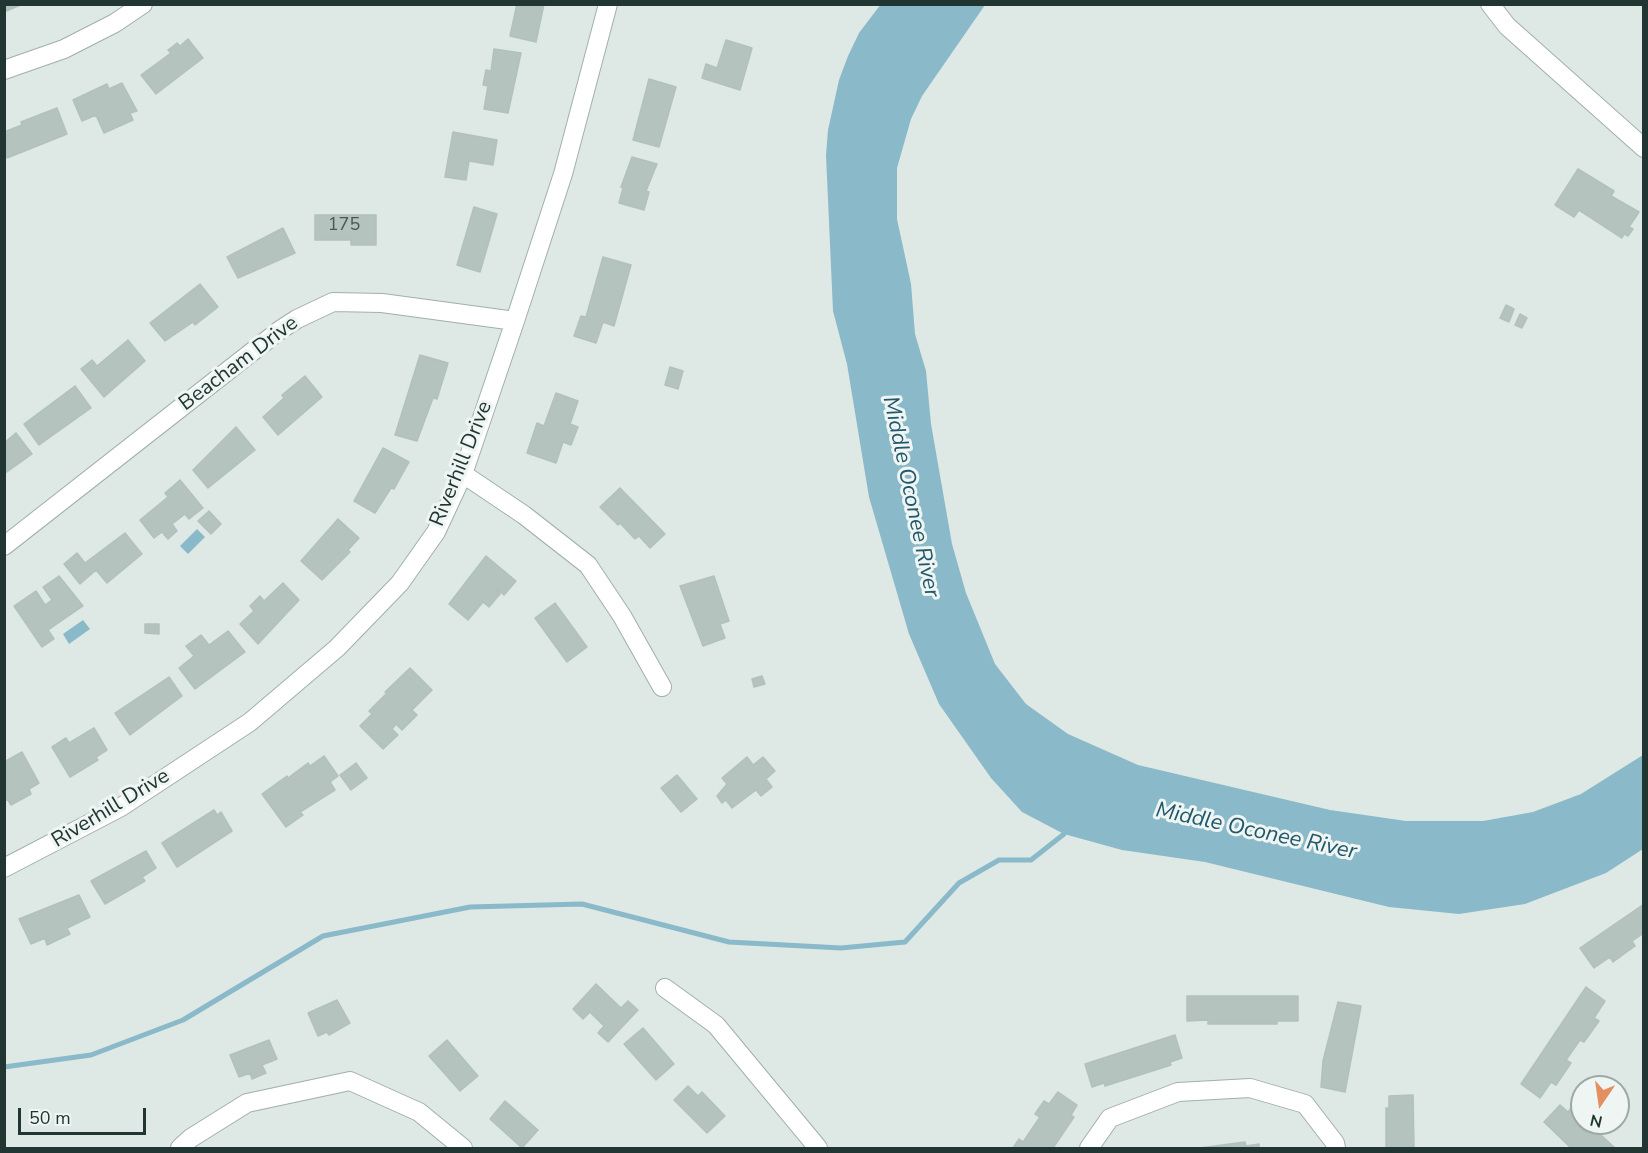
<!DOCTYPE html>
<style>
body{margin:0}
#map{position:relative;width:1648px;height:1153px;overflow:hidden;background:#dee8e5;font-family:"Nunito Sans",sans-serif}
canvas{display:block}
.frame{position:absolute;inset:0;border:6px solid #213633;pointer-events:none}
.north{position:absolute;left:1570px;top:1075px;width:60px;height:60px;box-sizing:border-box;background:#eef5f2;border:2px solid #9ca9a6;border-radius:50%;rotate:193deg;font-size:16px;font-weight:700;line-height:24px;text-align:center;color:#213633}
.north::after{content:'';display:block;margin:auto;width:21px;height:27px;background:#e58e5f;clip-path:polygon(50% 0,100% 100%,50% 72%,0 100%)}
.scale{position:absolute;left:18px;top:1108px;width:128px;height:27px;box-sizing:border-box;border:3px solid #213633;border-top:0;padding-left:8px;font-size:18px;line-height:21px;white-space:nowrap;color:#213633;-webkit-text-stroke:4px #eef5f2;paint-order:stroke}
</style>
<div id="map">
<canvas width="1648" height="1153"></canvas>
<div class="frame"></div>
<div class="north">N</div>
<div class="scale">50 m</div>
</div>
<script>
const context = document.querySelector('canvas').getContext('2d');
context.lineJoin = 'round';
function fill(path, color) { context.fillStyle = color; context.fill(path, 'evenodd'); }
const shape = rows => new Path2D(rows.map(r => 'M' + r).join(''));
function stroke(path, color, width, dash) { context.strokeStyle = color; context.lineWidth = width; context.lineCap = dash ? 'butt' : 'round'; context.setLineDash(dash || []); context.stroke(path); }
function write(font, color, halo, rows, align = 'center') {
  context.font = font + ' "Nunito Sans",sans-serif'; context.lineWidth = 6; context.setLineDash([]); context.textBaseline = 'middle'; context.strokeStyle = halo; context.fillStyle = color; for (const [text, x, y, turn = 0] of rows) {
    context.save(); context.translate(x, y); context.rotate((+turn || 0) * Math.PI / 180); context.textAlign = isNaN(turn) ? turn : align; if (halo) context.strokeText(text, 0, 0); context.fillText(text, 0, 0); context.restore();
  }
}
fill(shape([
 [881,4,985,5,922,96,911,119,897,168,897,219,911,284,915,334,926,371,931,424,952,544,966,593,995,664,1026,704,1068,734,1138,765,1330,810,1406,821,1483,821,1533,812,1581,794,1643,755,1643,849,1606,873,1525,904,1459,914,1389,907,1205,862,1122,850,1064,834,1022,812,991,778,939,704,909,634,869,497,847,364,833,311,826,155,828,130,839,80,848,56,859,33],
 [197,529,205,537,188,554,180,546],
 [83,620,90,629,69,644,63,634]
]), '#8ab9c9');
stroke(shape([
 [4,1067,91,1055,183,1020,323,936,470,907,582,904,729,942,841,948,905,942,959,883,999,860,1031,860,1064,834,1065,829]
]), '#8ab9c9', 5);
const building = shape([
 [4,4,23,4,4,12,4,4],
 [517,4,544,4,536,42,510,36,517,4],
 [188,39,203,58,156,94,141,75,171,53,168,50,172,47,177,43,180,46,188,39],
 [726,40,752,48,740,90,702,78,706,64,717,68,726,40],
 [494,49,521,53,508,113,484,109,488,86,483,85,486,70,491,71,494,49],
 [649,79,676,87,659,147,633,140,649,79],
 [122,83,137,111,130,113,133,120,104,133,96,115,82,121,73,100,107,84,109,89,122,83],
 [57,108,67,134,7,158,4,132,22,125,21,122,57,108],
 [453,132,497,140,493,165,469,161,466,180,445,177,453,132],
 [632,157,657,164,646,191,649,192,644,210,619,203,623,188,621,187,632,157],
 [1578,169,1614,191,1611,196,1639,212,1629,227,1633,229,1628,236,1624,234,1622,238,1579,210,1574,217,1555,205,1578,169],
 [474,207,497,214,480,272,457,265,474,207],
 [315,215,376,215,376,245,351,245,351,240,315,240,315,215],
 [283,228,295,253,238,278,227,257,283,228],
 [603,257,631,265,614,326,603,322,596,343,574,336,581,316,586,317,603,257],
 [200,284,218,307,195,325,193,322,165,341,150,323,200,284],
 [1506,305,1514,309,1509,322,1500,318,1506,305],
 [1520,314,1527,318,1522,328,1515,325,1520,314],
 [128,340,145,361,104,397,81,369,92,360,97,366,128,340],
 [420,355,448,363,437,399,433,398,417,441,395,435,420,355],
 [670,367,683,371,678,389,665,385,670,367],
 [305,376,322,397,278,435,263,417,284,398,282,395,305,376],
 [75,386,91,408,39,445,24,424,75,386],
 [556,393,578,401,570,424,578,427,571,445,563,442,556,463,527,453,537,423,544,426,556,393],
 [236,427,255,450,208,488,193,470,236,427],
 [16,433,32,454,4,474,4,443,16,433],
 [383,448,409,462,394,489,391,488,375,513,354,501,383,448],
 [180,480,203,508,189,519,185,514,172,524,177,531,168,539,162,532,154,538,140,520,168,497,165,493,180,480],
 [620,488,665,534,650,548,639,536,635,539,620,523,618,525,600,507,620,488],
 [209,511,221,524,211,534,198,521,209,511],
 [338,519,359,538,348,550,350,552,322,580,301,561,338,519],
 [125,533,142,554,107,583,96,570,80,584,64,564,77,553,85,563,125,533],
 [486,556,516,581,504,595,496,588,500,594,489,607,483,602,468,620,449,604,486,556],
 [59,576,83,606,48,630,54,639,42,647,14,606,36,591,45,605,52,600,43,587,59,576],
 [714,576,729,621,720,624,725,638,703,646,680,586,714,576],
 [283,583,299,600,258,644,240,624,254,611,250,606,260,596,264,601,283,583],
 [555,603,587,647,567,662,535,618,555,603],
 [145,624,159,624,159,634,145,633,145,624],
 [228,631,245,652,195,689,179,668,194,656,186,646,201,635,209,645,228,631],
 [410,668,432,690,412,710,417,715,402,730,396,724,392,729,398,735,383,749,360,726,372,714,369,711,387,693,385,692,410,668],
 [762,676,765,684,754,687,752,679,762,676],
 [169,677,182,696,130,735,115,713,169,677],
 [94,728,107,750,96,757,98,760,70,777,52,747,66,738,69,743,94,728],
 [22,752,39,783,29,789,31,794,11,805,8,800,4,801,4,762,22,752],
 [324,756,338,776,330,782,335,790,300,812,303,815,286,827,262,794,287,776,288,778,308,763,310,766,324,756],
 [747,757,753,765,763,757,775,771,766,779,772,787,761,796,756,790,732,808,726,800,722,803,717,796,727,784,722,778,747,757],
 [356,763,367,778,351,790,340,775,356,763],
 [677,775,697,799,681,812,661,788,677,775],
 [214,810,217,815,221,812,232,831,177,867,162,843,214,810],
 [146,851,156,868,142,877,145,881,105,904,91,881,146,851],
 [79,895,90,917,67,928,70,934,47,945,45,938,31,944,19,919,79,895],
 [1644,904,1644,933,1632,941,1635,946,1613,962,1610,957,1594,968,1580,948,1644,904],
 [596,984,621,1008,628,1001,638,1010,608,1042,598,1033,604,1026,590,1012,583,1019,573,1009,596,984],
 [1586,987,1605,1001,1594,1018,1599,1021,1584,1042,1580,1040,1566,1060,1571,1063,1556,1085,1551,1082,1540,1098,1521,1084,1586,987],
 [1187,996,1298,996,1298,1021,1277,1021,1277,1024,1208,1024,1208,1020,1187,1021,1187,996],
 [337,1000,350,1023,329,1035,327,1032,318,1036,308,1013,337,1000],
 [1338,1002,1361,1006,1345,1092,1321,1087,1323,1061,1338,1002],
 [643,1028,674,1064,656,1080,624,1044,643,1028],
 [1175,1035,1182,1058,1170,1062,1171,1065,1105,1086,1104,1083,1092,1087,1085,1064,1175,1035],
 [269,1040,277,1059,262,1065,266,1073,252,1079,250,1073,239,1077,230,1055,269,1040],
 [447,1040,478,1076,460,1091,429,1056,447,1040],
 [688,1086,698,1096,702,1092,725,1116,707,1133,674,1100,688,1086],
 [1058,1092,1077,1105,1071,1115,1074,1117,1053,1148,1013,1148,1019,1139,1023,1142,1040,1117,1035,1114,1044,1101,1049,1104,1058,1092],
 [1413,1095,1414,1148,1386,1148,1386,1108,1389,1108,1389,1096,1413,1095],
 [505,1101,538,1130,522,1148,490,1119,505,1101],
 [1560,1105,1568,1112,1572,1107,1582,1117,1582,1123,1588,1123,1615,1148,1571,1148,1544,1122,1560,1105],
 [1245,1142,1246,1146,1259,1144,1259,1148,1200,1148,1245,1142]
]);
fill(building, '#b4c3be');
stroke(building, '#b1c1bc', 1.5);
const minor = shape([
 [1490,4,1507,26,1644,148],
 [4,70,64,49,115,23,143,4],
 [463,474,524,515,588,565,622,616,662,687],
 [4,546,280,330,297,319,333,302,382,303,515,321],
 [4,868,121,807,250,722,337,648,400,583,436,532,463,474,515,321,563,174,608,4],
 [665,988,716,1025,818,1148],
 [180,1148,191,1138,247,1103,350,1081,419,1112,463,1148],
 [1089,1148,1110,1118,1178,1092,1250,1088,1305,1104,1335,1143,1336,1148]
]);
stroke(minor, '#a2afac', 20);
stroke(minor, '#fff', 18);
write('18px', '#465956', null, [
 ["175",344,226]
]);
write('21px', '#213633', '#eef5f2', [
 ["Beacham Drive",239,364,-37],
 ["Riverhill Drive",462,464,-68],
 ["Riverhill Drive",111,809,-31]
]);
write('italic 22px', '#21586c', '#eef5f2', [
 ["Middle Oconee River",910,497,78],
 ["Middle Oconee River",1256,832,12]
]);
</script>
